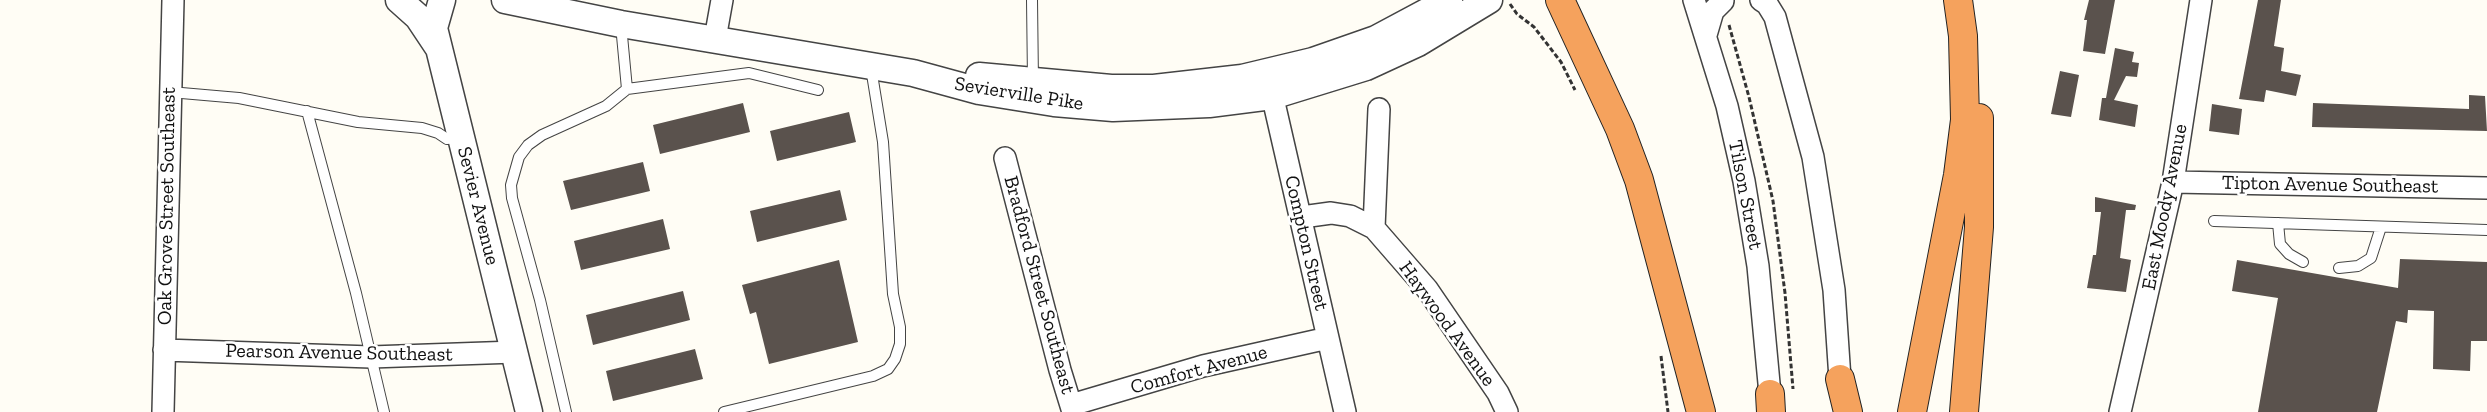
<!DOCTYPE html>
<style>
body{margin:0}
canvas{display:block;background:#fffdf5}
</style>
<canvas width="2487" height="412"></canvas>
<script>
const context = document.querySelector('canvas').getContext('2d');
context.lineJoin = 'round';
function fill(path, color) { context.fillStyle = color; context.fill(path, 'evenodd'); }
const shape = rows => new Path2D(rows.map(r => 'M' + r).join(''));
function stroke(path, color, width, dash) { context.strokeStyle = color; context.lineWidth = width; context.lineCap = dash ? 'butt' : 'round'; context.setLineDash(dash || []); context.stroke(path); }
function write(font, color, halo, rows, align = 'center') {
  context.font = font + ' "Zilla Slab",serif'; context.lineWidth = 5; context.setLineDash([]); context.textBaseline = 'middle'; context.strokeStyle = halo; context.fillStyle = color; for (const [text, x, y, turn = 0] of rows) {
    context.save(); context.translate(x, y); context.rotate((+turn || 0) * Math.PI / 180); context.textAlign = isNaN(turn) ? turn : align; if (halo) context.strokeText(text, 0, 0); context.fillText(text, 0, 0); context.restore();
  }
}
fill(shape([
 [2089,0,2115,0,2105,54,2083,51,2087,20,2084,20],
 [2258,0,2281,0,2274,46,2284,48,2281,71,2301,75,2296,96,2266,90,2264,102,2239,99],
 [2115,48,2134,52,2132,62,2139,63,2137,77,2126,76,2114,100,2138,105,2135,127,2099,120,2102,98,2106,98],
 [2060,71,2079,75,2071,117,2051,114],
 [2469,95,2485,96,2487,131,2312,127,2313,103,2469,109],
 [743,103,750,132,660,154,653,125],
 [2212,104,2242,109,2239,135,2209,131],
 [849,112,856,142,777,161,770,131],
 [643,162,650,191,571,210,563,181],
 [840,190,847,220,757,242,750,211],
 [2095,197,2136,205,2135,210,2126,210,2120,258,2131,260,2126,292,2087,288,2093,255,2096,255,2101,212,2095,212],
 [663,219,670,249,581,270,574,241],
 [2400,259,2487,262,2487,341,2471,341,2470,371,2433,369,2434,311,2408,310,2407,323,2396,321,2377,412,2258,412,2278,298,2232,291,2237,260,2398,288],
 [839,260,858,342,769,364,756,312,750,314,742,285],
 [683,291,690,320,593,345,586,315],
 [695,349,703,379,613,401,606,371]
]), '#5a524d');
const service = shape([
 [1032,0,1033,81],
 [627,89,749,73,818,90],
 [170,92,239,98,358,122,422,128,438,133,447,139,459,137],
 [307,111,356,293,384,412],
 [2214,221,2487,230],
 [2278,223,2280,244,2289,254,2303,262],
 [2339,268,2358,266,2371,258,2381,227],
 [566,412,540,300,512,198,511,185,519,157,528,145,542,135,606,106,627,89,621,25],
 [724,412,873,376,888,369,895,359,900,344,900,327,893,294,883,142,871,68]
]);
const minor = shape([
 [1694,0,1727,106,1744,181,1758,266,1770,394],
 [1761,0,1767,4,1775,17,1813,157,1834,290,1840,379],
 [1706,35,1713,11,1723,1],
 [715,39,722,0],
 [1269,81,1345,412],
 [1005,158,1060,370,1073,412],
 [2173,182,2487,188],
 [1302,217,1331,213,1350,216,1374,228,1427,289,1498,393,1507,412],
 [1374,228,1379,109],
 [164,350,371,357,515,352],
 [1071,405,1203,366,1328,338],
 [163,412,173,0],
 [2120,412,2173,182,2201,0]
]);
const tertiary = shape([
 [399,0,418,17,438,47],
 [442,0,434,28,529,412],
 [505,0,621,24,913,73,979,91,1054,103,1113,108,1209,104,1272,96,1366,67,1418,43,1489,0],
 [979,76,1111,88,1154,88,1242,78,1313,61,1376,39,1449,0]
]);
const motorway = shape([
 [1560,0,1620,129,1639,180,1701,412],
 [1840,379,1848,412],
 [1770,394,1771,412],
 [1912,412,1958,175,1965,120,1963,36,1958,0],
 [1964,412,1979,227,1979,118]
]);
stroke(service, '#444', 12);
stroke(minor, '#444', 24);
stroke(tertiary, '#444', 29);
stroke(motorway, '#222', 30);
stroke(shape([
 [1510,4,1517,14,1534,27,1561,62,1575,90],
 [1729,25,1749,97,1773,201,1785,293,1793,389],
 [1661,356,1668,412]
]), '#333', 3, [5, 2.5]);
stroke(service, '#fff', 10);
stroke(minor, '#fff', 21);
stroke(tertiary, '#fff', 26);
stroke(motorway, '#f5a25d', 28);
write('20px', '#111', '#fff', [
 ["Sevierville Pike",1019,94,9],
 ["Tipton Avenue Southeast",2330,185,1],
 ["Tilson Street",1745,195,79],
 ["Oak Grove Street Southeast",167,206,-89],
 ["Sevier Avenue",478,206,76],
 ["East Moody Avenue",2165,207,-79],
 ["Compton Street",1306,243,77],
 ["Bradford Street Southeast",1039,285,75],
 ["Haywood Avenue",1447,324,54],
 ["Pearson Avenue Southeast",339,353,1],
 ["Comfort Avenue",1199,370,-15]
]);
</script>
